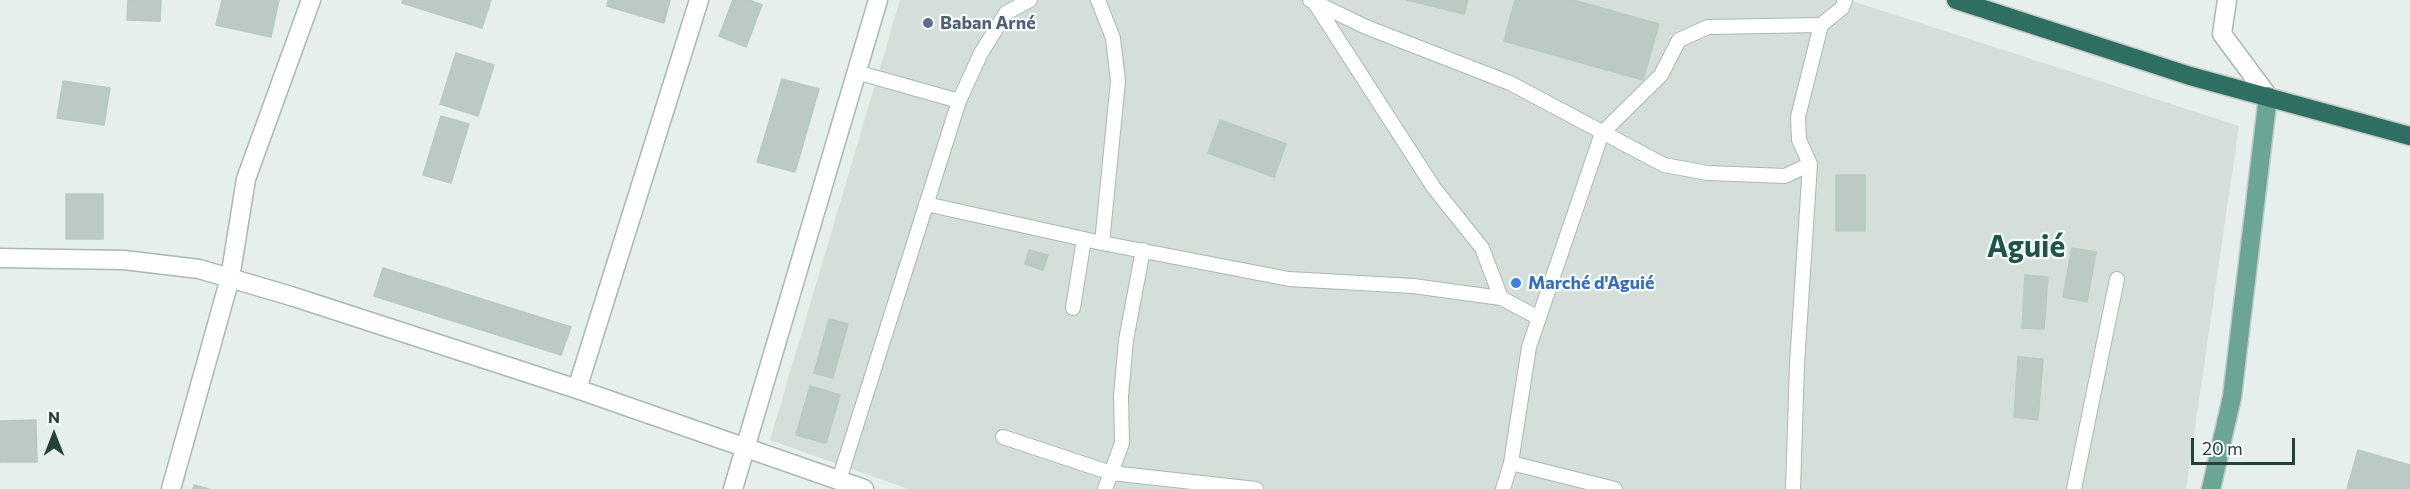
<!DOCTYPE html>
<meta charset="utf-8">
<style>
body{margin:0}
#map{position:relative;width:2410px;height:489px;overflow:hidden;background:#e6efeb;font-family:Commissioner,sans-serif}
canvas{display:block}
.north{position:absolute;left:24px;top:405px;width:60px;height:60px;-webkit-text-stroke:4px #f7fbf9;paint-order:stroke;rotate:0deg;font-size:16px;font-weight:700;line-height:24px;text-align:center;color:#24423a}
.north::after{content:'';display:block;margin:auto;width:21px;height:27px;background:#24423a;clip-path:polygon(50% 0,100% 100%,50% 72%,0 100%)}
.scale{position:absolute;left:2191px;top:438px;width:104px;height:27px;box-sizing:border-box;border:3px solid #24423a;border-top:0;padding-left:8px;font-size:18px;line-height:21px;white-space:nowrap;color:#24423a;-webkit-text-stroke:4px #f7fbf9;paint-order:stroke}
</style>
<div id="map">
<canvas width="2410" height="489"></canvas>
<div class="north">N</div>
<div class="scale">20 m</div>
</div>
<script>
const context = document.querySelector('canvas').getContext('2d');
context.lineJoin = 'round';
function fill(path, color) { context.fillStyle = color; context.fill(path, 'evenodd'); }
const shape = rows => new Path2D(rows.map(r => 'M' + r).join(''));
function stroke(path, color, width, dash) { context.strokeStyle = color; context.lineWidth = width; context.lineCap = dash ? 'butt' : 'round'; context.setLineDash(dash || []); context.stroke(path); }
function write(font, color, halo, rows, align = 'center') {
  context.font = font + ' Commissioner,sans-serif'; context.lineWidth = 4.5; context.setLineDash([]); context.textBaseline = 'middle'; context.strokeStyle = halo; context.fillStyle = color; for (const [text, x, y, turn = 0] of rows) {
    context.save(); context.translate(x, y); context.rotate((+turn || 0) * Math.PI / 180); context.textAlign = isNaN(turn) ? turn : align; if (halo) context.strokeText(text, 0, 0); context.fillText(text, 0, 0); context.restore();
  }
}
fill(shape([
 [900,0,1849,0,2239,126,2186,489,908,489,770,440]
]), '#d4dfda');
const building = shape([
 [128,0,161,0,160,21,127,20,128,0],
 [222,0,279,0,271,37,216,25,222,0],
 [403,0,491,0,482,28,402,3,403,0],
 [608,0,670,0,664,23,607,6,608,0],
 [733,0,749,0,762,5,746,47,719,36,733,0],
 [1407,0,1468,0,1464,14,1407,0],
 [1515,0,1573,0,1659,24,1643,80,1504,41,1515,0],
 [456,53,494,65,478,116,440,104,456,53],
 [782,79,819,89,795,172,757,162,782,79],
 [63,81,110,88,104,125,57,118,63,81],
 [441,116,469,124,451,183,423,175,441,116],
 [1220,120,1286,144,1274,177,1208,153,1220,120],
 [1836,175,1865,175,1865,231,1836,231,1836,175],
 [66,194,103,194,103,239,66,239,66,194],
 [2072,248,2096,252,2087,302,2063,297,2072,248],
 [1029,250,1048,255,1043,270,1025,264,1029,250],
 [383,268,571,327,561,355,374,296,383,268],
 [2025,275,2048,277,2044,329,2022,328,2025,275],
 [829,319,848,324,833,378,814,373,829,319],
 [2018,357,2043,359,2038,420,2014,417,2018,357],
 [810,386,840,395,826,443,796,435,810,386],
 [36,420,37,462,0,462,0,421,36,420],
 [2358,450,2410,465,2410,489,2347,489,2358,450],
 [194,485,209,489,193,489,194,485]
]);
fill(building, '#bbcac4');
stroke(building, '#b8c9c2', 1.5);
const lane = shape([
 [1098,0,1113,38,1118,81,1102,243],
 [1310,0,1366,27,1510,83,1664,165,1708,173,1785,176,1810,164],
 [1316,5,1434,188,1482,248,1501,298],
 [856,72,959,101],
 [926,204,1102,243,1289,279,1413,286,1501,298,1539,318],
 [1143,250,1126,340,1121,396,1122,443,1111,473,1256,489],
 [1073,308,1084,239],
 [1003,437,1111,473,1105,489],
 [1511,463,1615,489],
 [839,480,959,101,981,53,1006,13,1030,0],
 [1503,489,1511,463,1529,347,1602,133,1661,75,1679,40,1708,27,1821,25,1842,8,1845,0],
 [1793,489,1797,364,1810,164,1799,140,1798,117,1821,25],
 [2074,489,2117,279]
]);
const street = shape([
 [2227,0,2222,34,2268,96],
 [0,258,124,260,199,269,291,296,577,389,864,489],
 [577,389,699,0],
 [171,489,230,278,246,179,311,0],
 [733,489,878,0]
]);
const primary = shape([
 [2211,489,2232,397,2268,96]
]);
const highway = shape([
 [1956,0,2190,76,2410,136]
]);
stroke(lane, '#a8b8b2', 16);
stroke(street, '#a8b8b2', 21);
stroke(primary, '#c2cac8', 21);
stroke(highway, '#c2cac8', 21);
stroke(lane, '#fff', 14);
stroke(street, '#fff', 18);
stroke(primary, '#6aa596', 18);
stroke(highway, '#2f6f62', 18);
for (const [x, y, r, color] of [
 [928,23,6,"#5c6f8a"],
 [1516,283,6,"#3f7fe0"]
]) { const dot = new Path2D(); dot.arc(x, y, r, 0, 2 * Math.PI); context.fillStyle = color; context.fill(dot); stroke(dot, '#f7fbf9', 2); }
write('bold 18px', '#4e5e75', '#f7fbf9', [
 ["Baban Arné",940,23]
], 'left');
write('bold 18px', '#366cbe', '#f7fbf9', [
 ["Marché d'Aguié",1528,283]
], 'left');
write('bold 30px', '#1f5548', '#f7fbf9', [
 ["Aguié",2026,247]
]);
</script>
